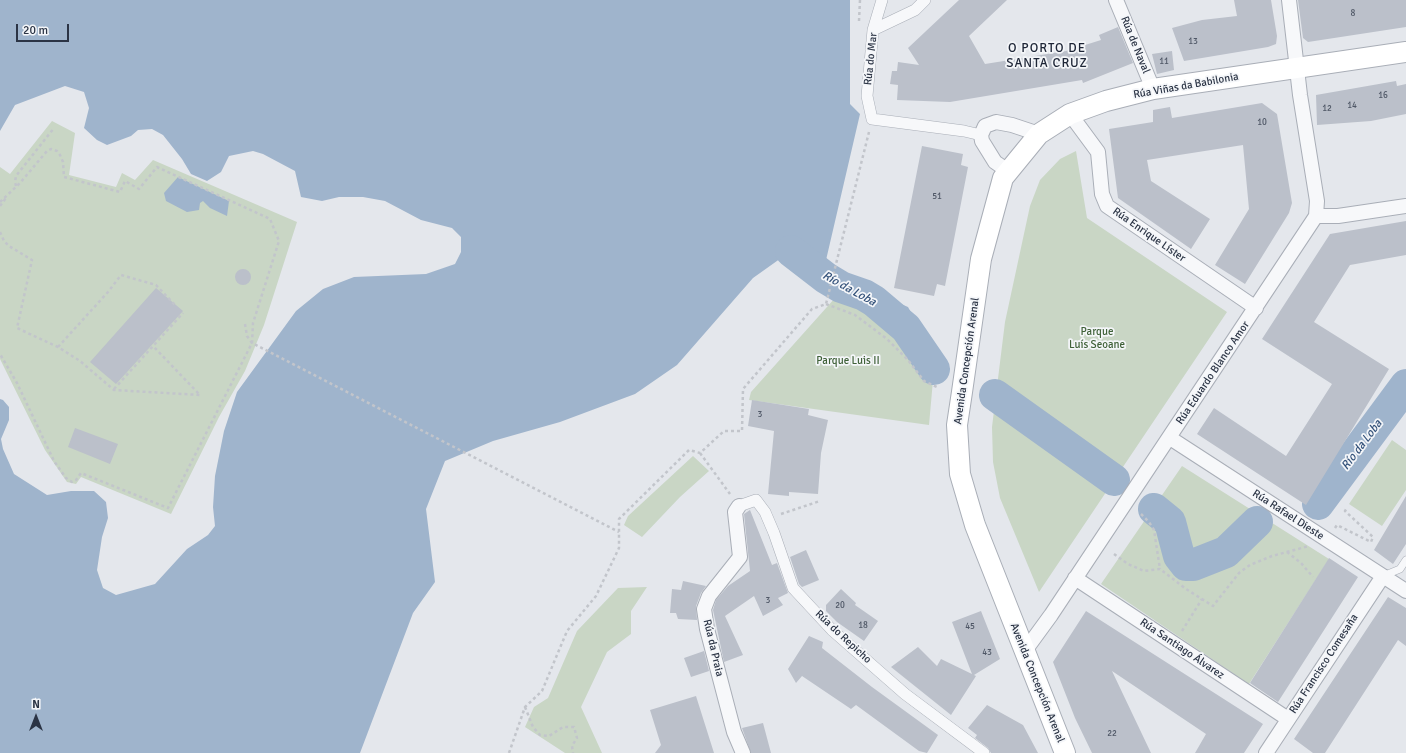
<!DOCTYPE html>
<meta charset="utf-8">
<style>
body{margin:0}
#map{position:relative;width:1406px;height:753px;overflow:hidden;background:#e4e7ec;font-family:Signika,sans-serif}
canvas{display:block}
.north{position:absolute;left:16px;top:697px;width:40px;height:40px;-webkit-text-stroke:3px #f4f6f9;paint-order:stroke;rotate:0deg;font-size:11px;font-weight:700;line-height:16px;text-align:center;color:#2b3445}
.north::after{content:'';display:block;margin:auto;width:14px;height:18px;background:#2b3445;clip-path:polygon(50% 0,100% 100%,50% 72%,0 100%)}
.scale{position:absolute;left:16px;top:24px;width:53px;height:18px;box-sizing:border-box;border:2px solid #2b3445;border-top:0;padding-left:5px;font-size:12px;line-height:14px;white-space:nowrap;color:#2b3445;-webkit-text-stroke:3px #f4f6f9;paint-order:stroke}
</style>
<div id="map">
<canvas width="1406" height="753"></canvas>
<div class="north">N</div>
<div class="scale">20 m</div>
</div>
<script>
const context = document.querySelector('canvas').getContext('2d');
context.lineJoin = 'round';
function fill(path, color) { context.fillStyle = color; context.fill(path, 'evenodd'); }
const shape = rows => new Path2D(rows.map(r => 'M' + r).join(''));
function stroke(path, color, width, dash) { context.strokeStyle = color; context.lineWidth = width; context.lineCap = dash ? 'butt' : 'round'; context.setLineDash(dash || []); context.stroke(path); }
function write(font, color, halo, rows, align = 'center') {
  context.font = font + ' Signika,sans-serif'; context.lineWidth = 3.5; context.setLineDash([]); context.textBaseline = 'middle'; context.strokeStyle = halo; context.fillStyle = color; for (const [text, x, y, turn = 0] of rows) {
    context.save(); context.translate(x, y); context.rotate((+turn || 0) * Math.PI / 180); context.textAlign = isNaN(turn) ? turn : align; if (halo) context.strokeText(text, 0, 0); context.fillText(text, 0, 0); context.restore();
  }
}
fill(shape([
 [52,121,75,133,69,175,116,187,122,173,135,180,153,160,297,222,264,325,245,371,219,417,171,514,81,477,76,484,67,482,45,450,0,359,0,167,10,174],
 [1076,151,1087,218,1227,312,1039,592,1000,498,993,462,992,427,1005,322,1030,206,1040,180,1060,159],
 [835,298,859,299,924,363,934,369,929,425,749,400,751,392],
 [1392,440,1406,450,1406,490,1382,526,1349,504],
 [693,456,709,471,680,497,642,537,624,525,628,516],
 [1182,466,1329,559,1249,684,1101,584],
 [647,587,631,611,631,634,607,652,581,707,602,753,565,753,525,727,534,707,548,698,577,631,618,588]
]), '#c9d6c5');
fill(shape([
 [0,0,850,0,850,104,860,114,823,273,791,251,753,278,677,365,635,394,560,422,493,441,445,461,426,509,435,582,413,613,360,753,0,753,0,399,3,400,9,407,9,420,1,439,3,449,14,474,47,495,71,491,94,491,106,502,108,518,102,537,97,570,103,588,116,595,155,584,187,549,208,535,215,526,213,507,215,476,224,431,237,392,296,311,323,289,354,277,426,274,455,264,461,252,461,237,452,228,421,220,385,201,363,197,339,197,322,201,301,197,295,171,263,154,253,151,229,156,221,172,207,181,191,174,182,159,163,135,152,129,138,130,131,136,107,145,97,140,84,128,89,108,84,92,65,86,15,105,0,131],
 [178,177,229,201,227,216,210,208,203,201,200,203,199,210,187,212,166,201,164,193],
 [868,290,908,307,935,357,934,369,924,363,859,299]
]), '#9fb4cc');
stroke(shape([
 [791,251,826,278,841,287,864,295,874,301,906,328,934,369],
 [995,395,1114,480],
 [1318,504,1406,385],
 [1154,509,1170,522,1179,556,1186,565,1193,565,1226,552,1257,522]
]), '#9fb4cc', 32);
fill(shape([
 [959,0,1007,0,969,36,985,64,1066,51,1101,40,1099,35,1118,27,1133,63,1083,83,1082,80,950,102,897,100,898,85,890,84,892,71,897,71,898,62,919,65,908,48],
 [1234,0,1271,0,1277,36,1276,44,1268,47,1184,61,1172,28,1202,20,1237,16],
 [1298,0,1406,0,1406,27,1308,42,1303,38],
 [1172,51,1174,70,1157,74,1152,54],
 [1396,81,1397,86,1406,84,1406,114,1371,121,1317,125,1316,95],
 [1262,103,1277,114,1292,203,1289,213,1245,284,1215,265,1249,209,1243,145,1147,160,1151,181,1210,219,1191,249,1118,198,1109,129,1153,122,1153,110,1170,107,1172,118],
 [922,146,963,154,961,165,968,167,945,286,937,284,934,296,894,288],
 [1406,221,1406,255,1350,265,1314,322,1389,369,1306,505,1197,434,1214,408,1286,456,1332,384,1262,339,1330,234],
 '235 277a8 8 0 1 1 16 0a8 8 0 1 1-16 0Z',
 [156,288,183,311,116,384,90,362],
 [752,400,809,409,808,415,828,420,821,453,818,494,789,492,789,496,768,494,774,431,748,426],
 [75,428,118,444,110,464,68,447],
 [1406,496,1406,544,1393,564,1374,550],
 [750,510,772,565,777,563,788,593,778,598,783,605,763,616,754,596,725,616,743,655,724,662,713,610,716,600,728,586,750,571,744,514],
 [806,550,819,580,802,587,799,584,790,557],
 [1329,558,1358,577,1278,702,1250,683],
 [683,581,706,586,701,593,696,606,697,620,678,619,676,613,670,613,672,589,681,590],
 [841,589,856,603,855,605,878,621,864,641,837,622,826,611,826,605],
 [1388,597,1406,608,1406,646,1398,640,1325,753,1313,753,1294,739],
 [981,611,1000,659,974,675,976,676,951,715,891,667,918,647,937,666,941,659,972,674,952,622],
 [1086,611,1263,724,1244,753,1195,753,1206,734,1112,671,1151,753,1092,753,1075,718,1053,662],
 [809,636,823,642,822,648,872,687,938,735,927,753,919,751,856,705,851,709,802,676,796,683,788,669],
 [704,651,709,671,691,677,684,658],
 [696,696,714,753,655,753,661,745,650,710],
 [987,705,1023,725,1038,753,991,753,988,748,975,738,977,735,968,728],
 [763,723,771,753,751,753,742,728]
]), '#bbc0ca');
const service = shape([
 [1383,576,1400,569,1406,560]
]);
const pedestrian = shape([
 [882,0,873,30,867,96,872,119,964,131,981,135],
 [873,30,915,10,925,0],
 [739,506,756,500,765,512,774,533,793,588,832,630,905,694,984,753]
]);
const minor = shape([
 [1116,0,1153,89],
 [1070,114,1098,152,1102,194,1107,206,1256,308],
 [1008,171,995,162,982,141,981,135,985,126,996,122,1012,125,1039,134],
 [1316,216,1338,216,1406,206],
 [1170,438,1406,591],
 [739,506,735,512,740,557,709,596,704,609,707,629,734,732,743,753],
 [1075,578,1288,719],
 [1024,652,1051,615,1316,216,1317,201,1300,95,1289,0],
 [1266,753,1383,576]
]);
const secondary = shape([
 [1065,753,975,525,960,474,957,425,962,392,981,259,1003,178,1039,134,1070,114,1106,101,1153,89,1406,52]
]);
stroke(service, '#a9aeb7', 8);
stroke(pedestrian, '#a9aeb7', 12);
stroke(minor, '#a9aeb7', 16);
stroke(secondary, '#a9aeb7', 22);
stroke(shape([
 [859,21,860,0],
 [16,186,15,182,16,176,54,128],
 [0,202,20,183,47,151,51,149,57,151,60,155,63,162,64,177,120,192,125,181,139,189,157,167,270,219,279,241,253,323,252,343,168,508,81,473,76,480,72,482,66,478,54,461,17,383,0,354],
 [0,206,6,198],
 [0,232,4,241,9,246,32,260,17,328,58,347,80,361,114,390,200,395,153,346],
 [826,304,855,315,887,339,908,360,924,381,939,388],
 [245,324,247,336,252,343,619,532],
 [58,347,108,292,121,275,156,285,175,305],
 [114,389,183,313],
 [700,453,730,494],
 [781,514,820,501],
 [1141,514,1149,522,1154,530,1160,569],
 [1335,528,1337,525,1371,542,1373,537,1345,511,1347,508],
 [1287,552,1301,563,1313,577],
 [1114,554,1128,564,1144,571,1160,569,1186,589,1213,606,1239,573,1250,565,1272,556,1309,546],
 [1182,631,1202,599],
 [525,707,533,727,540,735,549,736,563,727,574,727,577,738,572,746,573,753],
 [509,753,525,707,542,691,567,631,596,596,619,548,619,519,689,450,700,453,724,431,742,431,743,389,812,309,826,304,869,132]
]), '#c2c5cb', 2.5, [3, 3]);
stroke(service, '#f7f8fa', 7);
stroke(pedestrian, '#f7f8fa', 11);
stroke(minor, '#f7f8fa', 14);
stroke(secondary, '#fff', 20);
write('9px', '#4f5766', null, [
 ["8",1353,14],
 ["13",1193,42],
 ["11",1164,62],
 ["16",1383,96],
 ["14",1352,106],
 ["12",1327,109],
 ["10",1262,123],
 ["51",937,197],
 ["3",760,415],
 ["3",768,601],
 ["20",840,606],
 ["18",863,626],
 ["45",970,627],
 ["43",987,653],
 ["22",1112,734]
]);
write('11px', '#2b3445', '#f4f6f9', [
 ["Rúa de Naval",1135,45,68],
 ["Rúa do Mar",871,59,-84],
 ["Rúa Viñas da Babilonia",1186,86,-10],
 ["Rúa Enrique Líster",1149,235,35],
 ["Avenida Concepción Arenal",967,361,-82],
 ["Rúa Eduardo Blanco Amor",1213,373,-56],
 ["Rúa Rafael Dieste",1288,515,33],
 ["Rúa do Repicho",843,637,43],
 ["Rúa da Praia",713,648,77],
 ["Rúa Santiago Álvarez",1182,649,34],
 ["Rúa Francisco Comesaña",1324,664,-57],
 ["Avenida Concepción Arenal",1037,683,68]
]);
write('11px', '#3f6138', '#f4f6f9', [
 ["Parque",1097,332],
 ["Luís Seoane",1097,345],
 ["Parque Luis II",848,361]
]);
write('italic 12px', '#34527a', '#f4f6f9', [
 ["Río da Loba",849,289,29],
 ["Río da Loba",1362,445,-53]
]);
context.letterSpacing = '1px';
write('13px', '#1d2536', '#f4f6f9', [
 ["O PORTO DE",1047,49],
 ["SANTA CRUZ",1047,64]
]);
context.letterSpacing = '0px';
</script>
